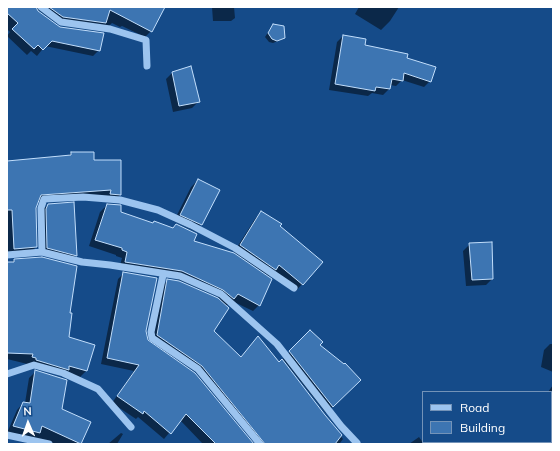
<!DOCTYPE html>
<style>
body{margin:0}
#map{position:relative;width:560px;height:451px;overflow:hidden;background:#154b89;font-family:Mulish,sans-serif}
canvas{display:block}
.frame{position:absolute;inset:0;border:8px solid #fff;pointer-events:none}
.legend{position:absolute;left:422px;top:391px;width:130px;height:52px;box-sizing:border-box;background:#154b89;border:1px solid #7393b8;margin:0;padding:5px 7px;list-style:none;font-size:12px;color:#fff}
.legend li{display:flex;align-items:center;gap:8px;height:20px}
.legend b{width:20px;border:1px solid #7393b8}
.north{position:absolute;left:8px;top:403px;width:40px;height:40px;-webkit-text-stroke:3px #154b89;paint-order:stroke;rotate:358deg;font-size:11px;font-weight:700;line-height:16px;text-align:center;color:#fff}
.north::after{content:'';display:block;margin:auto;width:14px;height:18px;background:#fff;clip-path:polygon(50% 0,100% 100%,50% 72%,0 100%)}
</style>
<div id="map">
<canvas width="560" height="451"></canvas>
<div class="frame"></div>
<ul class="legend">
<li><b style="height:5px;background:#9cc4ef"></b>Road</li>
<li><b style="height:11px;background:#3d75b2"></b>Building</li>
</ul>
<div class="north">N</div>
</div>
<script>
const context = document.querySelector('canvas').getContext('2d');
context.lineJoin = 'round';
function fill(path, color) { context.fillStyle = color; context.fill(path, 'evenodd'); }
const shape = rows => new Path2D(rows.map(r => 'M' + r).join(''));
function stroke(path, color, width, dash) { context.strokeStyle = color; context.lineWidth = width; context.lineCap = dash ? 'butt' : 'round'; context.setLineDash(dash || []); context.stroke(path); }
fill(shape([
 [7,7,163,7,151,31,145,37,122,26,120,27,112,23,108,27,104,25,99,29,57,23,36,8,37,11,58,27,99,50,93,56,45,46,37,56,31,51,27,55,7,36,10,32,7,29],
 [212,7,234,7,235,18,231,21,213,21],
 [359,7,399,7,390,21,381,30,355,14],
 [273,25,284,38,273,43,269,42,265,37],
 [343,36,363,46,406,59,430,81,424,87,402,80,396,86,390,85,389,89,383,95,372,93,368,96,329,90,337,42],
 [172,73,199,101,192,108,173,112,166,79],
 [71,153,93,161,120,195,114,201,67,197,38,201,35,208,36,247,29,254,7,255,7,162,68,156],
 [198,180,201,224,195,231,174,221,191,187],
 [48,205,76,255,69,262,41,254,41,211],
 [107,205,120,213,153,224,172,229,176,225,259,305,253,311,232,301,226,306,212,331,240,358,258,338,343,439,340,443,342,444,256,444,196,372,151,341,162,286,168,280,178,282,222,300,217,296,175,278,119,269,122,258,116,256,116,255,89,246,100,212],
 [261,212,279,226,302,284,296,291,273,272,269,276,234,252,255,219],
 [470,244,492,279,486,285,466,286,463,251],
 [14,260,69,314,68,338,86,371,80,377,7,359,8,267],
 [124,273,145,331,147,341,252,444,203,444,180,420,164,439,138,417,136,419,112,403,134,371,101,364,118,279],
 [310,331,318,345,360,380,326,413,283,359],
 [550,344,553,344,553,372,541,367,544,350],
 [35,372,60,410,89,422,80,444,53,444,7,433,17,410,23,403,25,403,29,378],
 [553,385,553,406,551,405,551,392,548,392],
 [121,433,123,434,117,444,108,444],
 [419,437,424,444,409,444]
]), '#0007');
const building = shape([
 [7,7,36,7,38,11,60,27,104,33,100,51,52,41,43,50,38,45,34,49,12,29,18,23,7,13,7,7],
 [49,7,165,7,152,32,110,10,106,23,63,17,49,7],
 [273,24,284,26,285,38,277,41,272,39,268,33,273,24],
 [343,35,366,39,365,45,408,54,407,58,436,67,431,82,404,73,403,81,392,79,390,89,376,87,375,91,335,84,343,35],
 [191,66,200,102,179,106,172,72,191,66],
 [71,152,94,152,94,160,121,160,121,195,110,194,111,190,41,195,36,208,37,247,14,249,12,210,7,210,7,161,71,155,71,152],
 [198,179,220,190,202,225,180,215,198,179],
 [74,202,77,256,47,248,46,209,48,204,74,202],
 [107,204,121,205,121,212,153,223,154,221,173,228,176,224,197,234,194,241,234,253,272,279,260,306,238,294,234,299,223,290,182,271,125,262,127,252,122,250,122,248,95,240,107,204],
 [261,211,282,224,280,226,323,262,303,285,279,265,276,270,240,245,261,211],
 [492,242,493,279,472,280,469,243,492,242],
 [42,257,77,266,70,313,72,313,69,337,95,345,87,371,69,366,69,370,36,360,36,358,32,357,33,354,7,353,7,262,14,262,14,259,42,257],
 [123,272,157,278,146,331,148,340,195,373,254,444,216,444,186,414,171,434,144,411,143,414,117,396,139,365,107,358,123,272],
 [167,279,179,281,218,298,229,308,214,331,241,357,258,336,279,362,282,359,325,415,342,435,335,444,265,444,202,366,157,335,167,279],
 [310,330,323,342,320,345,344,364,345,363,361,380,333,407,289,351,310,330],
 [35,370,67,380,62,409,91,422,81,444,42,426,40,433,13,426,23,402,30,403,35,370]
]);
fill(building, '#3d75b2');
stroke(building, '#c2defb', 1);
stroke(shape([
 [41,7,61,22,110,29,146,40,147,66],
 [42,252,82,262,110,265,180,276,221,294,277,344,341,426,357,443,356,444],
 [7,255,42,252,41,208,44,199,83,197,120,200,158,210,191,225,235,248,294,288],
 [163,275,151,332,152,338,198,369,260,444],
 [7,374,34,365,63,373,98,389,131,427],
 [7,435,49,444]
]), '#9cc4ef', 7);
</script>
